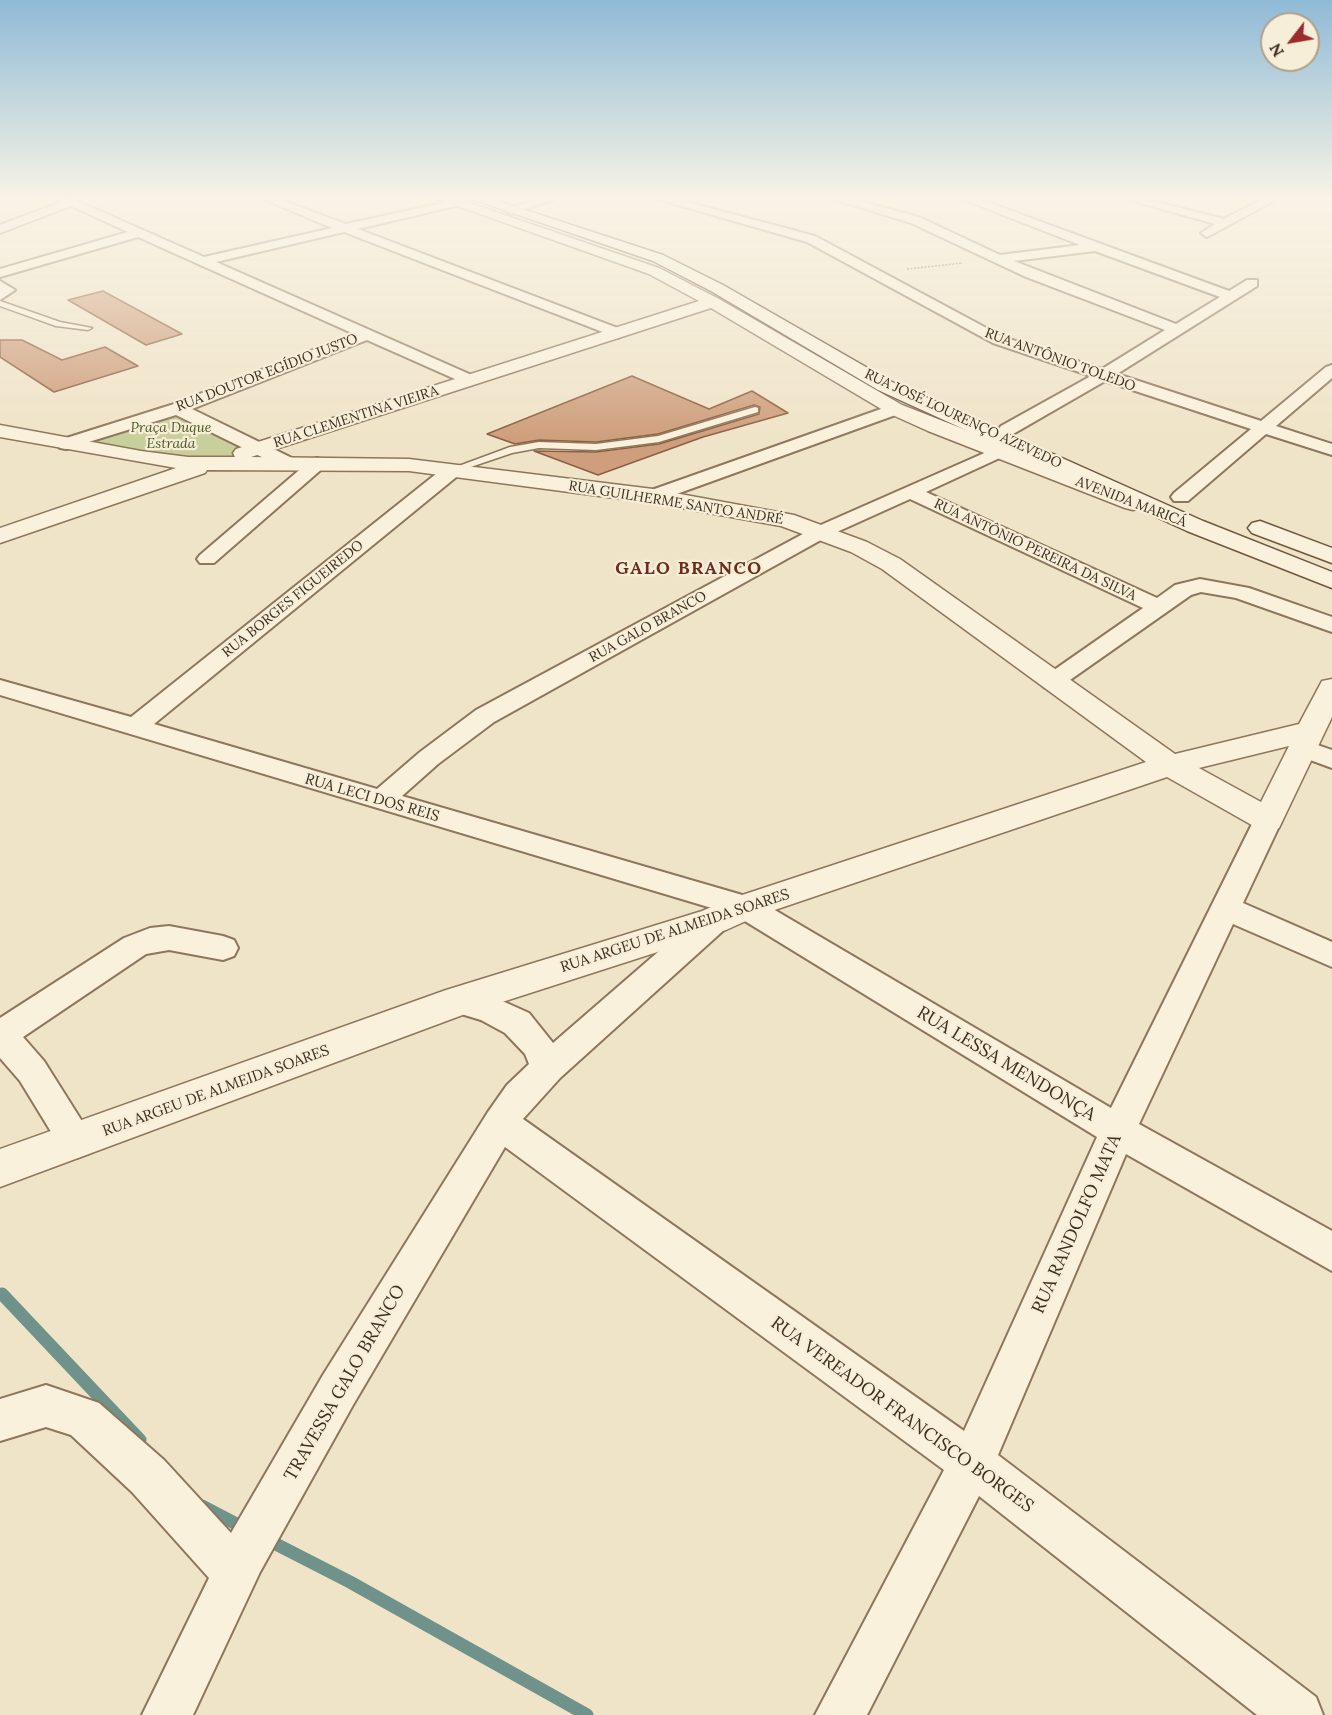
<!DOCTYPE html>
<meta charset="utf-8">
<style>
body{margin:0}
#map{position:relative;width:1332px;height:1715px;overflow:hidden;background:#f0e4c8;font-family:Lora,serif}
canvas{display:block}
.north{position:absolute;left:1260px;top:12px;width:60px;height:60px;box-sizing:border-box;background:#f7eed8;border:2px solid #ada18e;border-radius:50%;rotate:239deg;font-size:16px;font-weight:700;line-height:24px;text-align:center;color:#3d2e20}
.north::after{content:'';display:block;margin:auto;width:21px;height:27px;background:#9e2a2b;clip-path:polygon(50% 0,100% 100%,50% 72%,0 100%)}
</style>
<div id="map">
<canvas width="1332" height="1715"></canvas>
<div class="north">N</div>
</div>
<script>
const context = document.querySelector('canvas').getContext('2d');
context.lineJoin = 'round';
function fill(path, color) { context.fillStyle = color; context.fill(path, 'evenodd'); }
const shape = rows => new Path2D(rows.map(r => 'M' + r).join(''));
function stroke(path, color, width, dash) { context.strokeStyle = color; context.lineWidth = width; context.lineCap = dash ? 'butt' : 'round'; context.setLineDash(dash || []); context.stroke(path); }
function write(font, color, halo, rows, align = 'center') {
  context.font = font + ' Lora,serif'; context.lineWidth = 4.5; context.setLineDash([]); context.textBaseline = 'middle'; context.strokeStyle = halo; context.fillStyle = color; for (const [text, x, y, turn = 0] of rows) {
    context.save(); context.translate(x, y); context.rotate((+turn || 0) * Math.PI / 180); context.textAlign = isNaN(turn) ? turn : align; if (halo) context.strokeText(text, 0, 0); context.fillText(text, 0, 0); context.restore();
  }
}
fill(shape([
 [172,410,260,448,212,463,66,444]
]), '#c9cf9b');
stroke(shape([
 [2,1294,140,1440],
 [202,1506,246,1529],
 [266,1539,350,1582,587,1715]
]), '#6f938a', 13);
const building = shape([
 [103,291,182,334,146,345,68,300,103,291],
 [0,340,22,340,62,360,105,347,138,366,54,392,0,357,0,340],
 [632,376,709,409,752,391,788,413,703,437,598,475,534,451,596,452,659,444,759,414,760,407,754,405,658,434,596,442,539,440,515,444,487,434,632,376]
]);
fill(building, '#cf9f7d');
stroke(building, '#8d5f41', 1.5);
const service = shape([
 [0,301,60,322,92,328,88,330,56,326,0,306,0,301],
 [755,407,758,408,758,412,659,442,596,450,539,448,512,453,453,473,448,470,510,447,539,442,596,444,658,436,755,407]
]);
const minor = shape([
 [58,199,75,200,204,257,332,228,263,199,279,199,346,224,456,200,462,203,460,205,358,229,623,330,626,333,618,338,613,336,344,232,216,262,476,377,478,380,476,383,464,383,367,340,192,409,294,459,297,463,294,467,282,467,176,415,66,449,60,448,57,444,60,440,171,405,354,334,138,237,0,277,0,269,128,232,71,206,0,233,0,225,61,202,58,199],
 [537,199,556,199,511,214,505,210,537,199],
 [657,199,676,199,815,236,1003,337,1102,369,1165,330,1026,277,911,223,833,199,852,199,919,217,1000,255,1080,245,962,199,979,199,1229,291,1247,280,1257,280,1257,286,1117,374,1261,421,1326,367,1332,365,1332,378,1276,426,1332,444,1332,455,1266,434,1188,501,1174,501,1171,497,1174,493,1251,429,1105,381,1013,434,1001,434,998,430,1001,426,1091,376,993,343,807,242,657,199],
 [1095,251,1220,297,1176,324,1014,261,1095,251],
 [1126,199,1145,199,1224,219,1262,199,1277,199,1207,237,1201,233,1215,224,1126,199],
 [0,281,15,290,0,300,0,281],
 [895,404,903,409,901,413,660,500,653,502,643,496,646,492,895,404],
 [998,447,1004,448,1007,452,1004,456,926,492,1157,598,1175,585,1200,579,1249,588,1332,617,1332,632,1236,598,1201,592,1191,595,1060,687,1052,689,1044,687,1040,682,1044,677,1143,608,910,499,828,536,494,722,438,764,402,796,756,899,1111,1108,1254,820,1258,813,1268,810,1278,813,1282,820,1243,903,1332,942,1332,967,1233,924,1139,1124,1332,1231,1332,1271,1126,1154,998,1455,1316,1697,1323,1715,1257,1715,979,1496,867,1715,815,1715,944,1470,505,1147,353,1405,260,1572,193,1715,142,1715,209,1578,132,1492,71,1435,46,1427,0,1441,0,1399,46,1385,99,1403,164,1460,231,1533,323,1375,488,1112,507,1085,529,1064,525,1054,505,1033,481,1020,448,1010,443,1001,448,992,459,988,500,1000,529,1013,553,1043,703,913,714,910,725,913,729,921,725,929,560,1078,523,1119,964,1431,1097,1137,735,915,0,695,0,680,131,717,446,466,460,466,462,470,460,474,154,724,377,789,420,752,476,710,814,528,998,447],
 [317,458,323,460,326,464,323,468,214,563,200,563,197,559,200,555,311,460,317,458],
 [1303,740,1332,750,1332,768,1294,754,1290,748,1294,742,1303,740],
 [169,926,223,936,234,940,238,948,234,956,223,960,169,950,146,954,23,1037,44,1061,95,1142,90,1153,77,1158,64,1153,20,1081,0,1058,0,1018,124,938,150,928,169,926]
]);
const tertiary = shape([
 [438,199,458,199,659,268,719,299,902,405,1141,498,1144,503,1141,508,1133,510,1125,508,928,431,888,413,711,308,251,457,409,459,653,489,794,515,867,542,900,559,1175,754,1299,724,1322,681,1332,679,1332,717,1279,828,1268,831,1257,828,1167,777,757,916,726,930,468,1013,0,1187,0,1149,446,990,702,911,733,898,1146,762,882,569,851,552,781,526,653,503,409,471,207,470,205,473,0,543,0,528,176,468,0,437,0,425,141,451,188,457,235,457,233,453,236,449,699,301,649,274,438,199],
 [1289,746,1261,802,1199,768,1289,746]
]);
const secondary = shape([
 [472,199,492,199,663,255,723,285,892,382,1203,521,1332,572,1332,588,1187,531,878,390,711,291,653,261,472,199],
 [1260,521,1332,548,1332,563,1252,533,1248,528,1252,523,1260,521]
]);
stroke(service, '#8d765c', 3);
stroke(minor, '#8d765c', 4);
stroke(tertiary, '#8d765c', 3);
stroke(secondary, '#6f573f', 3);
stroke(shape([
 [907,269,963,263]
]), '#8d765c', 1.5, [2, 1.5]);
fill(service, '#faf1dc');
fill(minor, '#faf1dc');
fill(tertiary, '#faf1dc');
fill(secondary, '#faf1dc');
const sky = context.createLinearGradient(0, 0, 0, 439);
sky.addColorStop(0, '#8fbad6');
sky.addColorStop(0.45, '#f8f3e6');
sky.addColorStop(1, '#f8f3e600');
context.fillStyle = sky;
context.fillRect(0, 0, 1332, 439);
write('14px', '#3d2e20', '#f7eed8', [
 ["RUA ANTÔNIO TOLEDO",1060,360,20],
 ["RUA DOUTOR EGÍDIO JUSTO",267,373,-21],
 ["RUA CLEMENTINA VIEIRA",356,417,-18],
 ["RUA JOSÉ LOURENÇO AZEVEDO",963,419,25],
 ["AVENIDA MARICÁ",1131,502,21],
 ["RUA GUILHERME SANTO ANDRÉ",676,503,9],
 ["RUA ANTÔNIO PEREIRA DA SILVA",1035,550,25],
 ["RUA BORGES FIGUEIREDO",293,599,-39],
 ["RUA GALO BRANCO",648,627,-29]
]);
write('italic 14px', '#4d5a26', '#f7eed8', [
 ["Praça Duque",171,428],
 ["Estrada",171,444]
]);
write('15px', '#3d2e20', '#f7eed8', [
 ["RUA LECI DOS REIS",372,798,16],
 ["RUA ARGEU DE ALMEIDA SOARES",675,931,-18],
 ["RUA ARGEU DE ALMEIDA SOARES",216,1091,-20]
]);
context.letterSpacing = '1.5px';
write('bold 18px', '#6b2e1e', '#f7eed8', [
 ["GALO BRANCO",689,569]
]);
context.letterSpacing = '0px';
write('18px', '#3d2e20', '#f7eed8', [
 ["RUA LESSA MENDONÇA",1006,1064,31],
 ["RUA RANDOLFO MATA",1077,1224,-66],
 ["TRAVESSA GALO BRANCO",345,1383,-60],
 ["RUA VEREADOR FRANCISCO BORGES",902,1415,36]
]);
</script>
